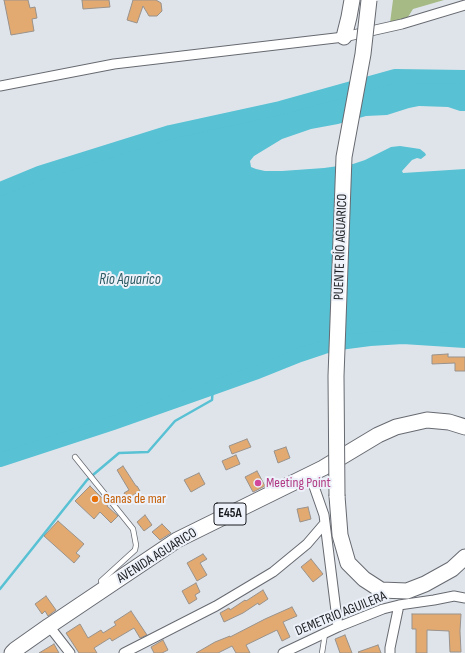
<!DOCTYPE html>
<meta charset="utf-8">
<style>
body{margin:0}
canvas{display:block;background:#dfe4eb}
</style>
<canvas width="465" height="653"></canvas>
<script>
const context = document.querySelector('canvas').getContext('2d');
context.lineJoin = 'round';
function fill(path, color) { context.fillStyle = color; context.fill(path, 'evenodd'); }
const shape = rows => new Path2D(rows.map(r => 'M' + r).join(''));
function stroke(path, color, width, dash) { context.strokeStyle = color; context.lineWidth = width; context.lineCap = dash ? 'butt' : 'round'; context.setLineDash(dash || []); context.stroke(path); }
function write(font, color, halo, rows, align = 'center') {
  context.font = font + ' "Sofia Sans Condensed",sans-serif'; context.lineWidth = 4; context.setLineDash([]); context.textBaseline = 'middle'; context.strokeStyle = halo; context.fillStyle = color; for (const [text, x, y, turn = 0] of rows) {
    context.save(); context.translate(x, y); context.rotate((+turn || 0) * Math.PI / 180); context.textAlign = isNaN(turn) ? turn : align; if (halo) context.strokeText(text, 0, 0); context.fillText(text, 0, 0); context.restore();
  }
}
fill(shape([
 [393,0,444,0,413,9,408,17,390,23]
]), '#a5ba84');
fill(shape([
 [395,76,465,77,465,111,460,111,448,107,419,106,409,108,387,115,366,116,338,124,311,129,282,139,254,156,250,161,251,167,256,169,265,171,282,171,324,168,353,164,365,160,391,147,400,146,420,149,425,153,426,155,421,159,417,158,412,160,402,171,403,173,465,169,465,341,403,337,370,339,347,342,324,347,300,355,255,373,213,388,113,423,0,460,0,189,39,173,170,132,280,108]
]), '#58c1d3');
stroke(shape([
 [0,589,87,480,119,453,148,452,175,421,212,400,213,385]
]), '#58c1d3', 2.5);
stroke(shape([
 [0,189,39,173,170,132,280,108,395,76,465,77],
 [0,460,113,423,213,388,255,373,300,355,324,347,347,342,370,339,403,337,465,341]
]), '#58c1d3', 14);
const building = shape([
 [4,0,28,0,30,8,35,7,37,18,32,19,34,31,11,35,4,0],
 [82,0,109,0,110,7,83,9,82,0],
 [133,0,156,0,161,3,162,11,157,16,149,16,143,6,137,23,127,20,133,0],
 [448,354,448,357,465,357,465,371,455,371,455,363,432,364,432,355,448,354],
 [247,439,251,447,232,454,229,446,247,439],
 [286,447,290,458,278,463,274,451,286,447],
 [236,455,240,464,226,470,222,461,236,455],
 [123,466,136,486,137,486,140,491,127,499,124,493,129,490,117,470,123,466],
 [257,471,265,486,253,492,245,477,257,471],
 [199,473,205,484,191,492,184,480,199,473],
 [90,486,108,504,107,506,118,516,111,523,100,512,94,519,75,501,90,486],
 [308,507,311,519,300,522,297,509,308,507],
 [145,515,152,525,144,531,137,522,145,515],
 [58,521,84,544,76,553,80,556,74,563,44,536,58,521],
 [162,524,171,533,160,540,152,532,162,524],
 [203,554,207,559,200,563,207,575,197,581,187,563,203,554],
 [311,559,323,574,313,582,301,567,311,559],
 [196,583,200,592,195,595,197,599,189,604,182,591,196,583],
 [263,590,268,599,259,605,258,603,243,613,224,622,220,613,229,608,230,610,245,600,246,601,263,590],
 [46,596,56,610,48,616,45,611,42,614,35,604,46,596],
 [292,607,297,616,283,622,290,637,282,641,277,630,246,645,250,653,236,653,232,646,218,653,196,653,215,642,230,636,230,637,265,619,292,607],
 [131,611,147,635,140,638,134,628,112,641,110,638,94,648,97,653,79,653,66,633,80,624,88,638,101,630,103,633,116,625,114,622,131,611],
 [412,614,461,614,460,631,461,652,450,652,449,631,427,630,427,653,416,653,416,629,412,629,412,614],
 [345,635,352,653,340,653,335,639,345,635],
 [163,640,168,650,162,653,154,653,151,647,163,640],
 [54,644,59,653,39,653,54,644],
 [378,645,381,653,359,653,358,652,378,645]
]);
fill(building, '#e2aa70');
stroke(building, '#99928c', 1);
const service = shape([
 [75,457,133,529,136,545,135,550,101,581,103,588],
 [322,653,325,634]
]);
const minor = shape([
 [0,86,114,64,344,37,402,24,465,5],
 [310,475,324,515,338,627],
 [49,626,70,653],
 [124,653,216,606,273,572,307,544,325,523],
 [283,653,338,627,383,609,399,605,434,600,454,596,465,598],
 [390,653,390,648,399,605]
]);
const trunk = shape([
 [344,37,349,17,352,0],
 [337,496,340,535,348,563,364,579,381,590,407,591,425,584,452,569,465,557],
 [12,653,15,650,49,626,177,540,323,468,378,435,396,427,427,420,449,422,465,427]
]);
stroke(service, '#676a71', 6);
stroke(minor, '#676a71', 11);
stroke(trunk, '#676a71', 17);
stroke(service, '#fff', 4.5);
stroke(minor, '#fff', 9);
stroke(trunk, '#fff', 15);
const trunkBridge = shape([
 [337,496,336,376,344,157,363,54,369,0]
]);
stroke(trunkBridge, '#676a71', 17, []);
stroke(trunkBridge, '#fff', 15);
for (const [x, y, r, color] of [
 [258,483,4,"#d1479c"],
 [95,499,4,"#e8710a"]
]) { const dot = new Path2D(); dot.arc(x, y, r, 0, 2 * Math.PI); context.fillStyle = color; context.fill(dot); stroke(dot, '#edf1f9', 1.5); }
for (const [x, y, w] of [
 [230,514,32]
]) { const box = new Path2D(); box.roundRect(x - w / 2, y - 11, w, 22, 3); context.fillStyle = '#edf1f9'; context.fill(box); stroke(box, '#1b1d20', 1); }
write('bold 13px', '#1b1d20', null, [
 ["E45A",230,514]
]);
write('14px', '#1b1d20', '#edf1f9', [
 ["PUENTE RÍO AGUARICO",341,247,-88],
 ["AVENIDA AGUARICO",157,556,-32],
 ["DEMETRIO AGUILERA",341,614,-22]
]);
write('14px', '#b23c85', '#edf1f9', [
 ["Meeting Point",266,483]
], 'left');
write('14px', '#c56008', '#edf1f9', [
 ["Ganas de mar",103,499]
], 'left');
write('italic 15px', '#2c5a62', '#edf1f9', [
 ["Río Aguarico",130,280]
]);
</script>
